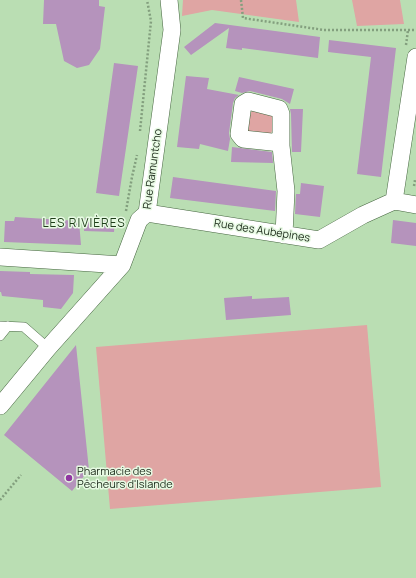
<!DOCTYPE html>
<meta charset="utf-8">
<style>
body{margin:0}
canvas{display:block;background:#badeb3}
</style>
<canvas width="416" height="578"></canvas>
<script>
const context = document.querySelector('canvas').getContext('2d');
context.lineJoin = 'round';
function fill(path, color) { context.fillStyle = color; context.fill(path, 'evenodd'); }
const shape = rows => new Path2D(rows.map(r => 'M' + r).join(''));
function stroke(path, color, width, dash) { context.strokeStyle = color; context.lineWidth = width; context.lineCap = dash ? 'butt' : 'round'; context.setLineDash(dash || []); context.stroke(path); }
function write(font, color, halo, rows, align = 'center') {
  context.font = font + ' Manrope,sans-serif'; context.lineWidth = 3; context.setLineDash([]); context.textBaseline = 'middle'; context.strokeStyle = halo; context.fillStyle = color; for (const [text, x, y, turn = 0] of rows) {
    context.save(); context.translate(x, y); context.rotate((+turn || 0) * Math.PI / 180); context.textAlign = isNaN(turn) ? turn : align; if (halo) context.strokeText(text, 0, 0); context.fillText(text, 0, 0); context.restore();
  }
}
fill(shape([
 [183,0,296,0,299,22,212,10,182,16],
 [352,0,400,0,404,24,357,26],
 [254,110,272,114,274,119,274,127,271,133,269,135,248,133,247,131,251,112],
 [367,325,381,487,110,509,96,347]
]), '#dfa5a3');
fill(shape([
 [44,0,99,0,99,6,105,7,100,49,89,65,77,68,64,61,56,24,43,24],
 [215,23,320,37,318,58,242,48,242,50,226,48,229,28,191,55,184,47],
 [329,40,396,48,381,177,357,174,371,57,328,52],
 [114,63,138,66,119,196,96,193],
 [186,76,209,78,207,89,239,95,235,98,233,103,229,133,230,139,228,151,200,144,199,149,177,147],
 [239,77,294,89,290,104,282,99,250,91,242,93,235,91],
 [290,109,303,109,301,152,292,152,291,114],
 [232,147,272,152,273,163,231,162],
 [173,177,276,191,275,211,170,198],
 [301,183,324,186,320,217,295,214,296,194,300,194],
 [15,217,79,221,81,245,4,242,5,221,14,221],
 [85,218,115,220,114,232,84,231],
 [393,220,416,223,416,246,391,243],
 [0,271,30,272,30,274,74,275,73,293,61,309,43,307,43,300,2,296,1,292,0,292],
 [252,296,252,299,289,297,291,315,226,320,224,298],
 [76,345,89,470,72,491,4,435]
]), '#b593bc');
const lane = shape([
 [0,326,24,327,48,348],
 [0,336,8,326]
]);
const street = shape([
 [281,143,243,139,239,134,243,104,248,101,279,109,281,114,281,146,286,191,284,235],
 [394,201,416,57],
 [147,213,319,240,363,215,394,201,416,205],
 [0,257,122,265],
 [0,406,48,348,122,265,139,220,147,213,172,30,169,0]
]);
stroke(lane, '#466640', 10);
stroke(street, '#466640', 18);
stroke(shape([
 [241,0,243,18,324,30,416,30],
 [406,45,408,30],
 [140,131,151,21,147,0],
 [414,186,415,180],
 [126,211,132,177,137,155],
 [0,500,21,475]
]), '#839f7e', 2.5, [2, 2]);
stroke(lane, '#fff', 9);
stroke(street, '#fff', 17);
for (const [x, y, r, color] of [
 [69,478,4,"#9036a1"]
]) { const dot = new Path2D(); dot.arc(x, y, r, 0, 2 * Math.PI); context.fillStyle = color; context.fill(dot); stroke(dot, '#e7fae3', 1.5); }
write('11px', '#212f1f', '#e7fae3', [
 ["Rue Ramuntcho",153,169,-82],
 ["Rue des Aubépines",262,231,9]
]);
write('11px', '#212f1f', '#e7fae3', [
 ["Pharmacie des",77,472],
 ["Pêcheurs d'Islande",77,485]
], 'left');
context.letterSpacing = '1px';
write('12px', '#1e3d19', '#e7fae3', [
 ["LES RIVIÈRES",84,224]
]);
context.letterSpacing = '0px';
</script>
